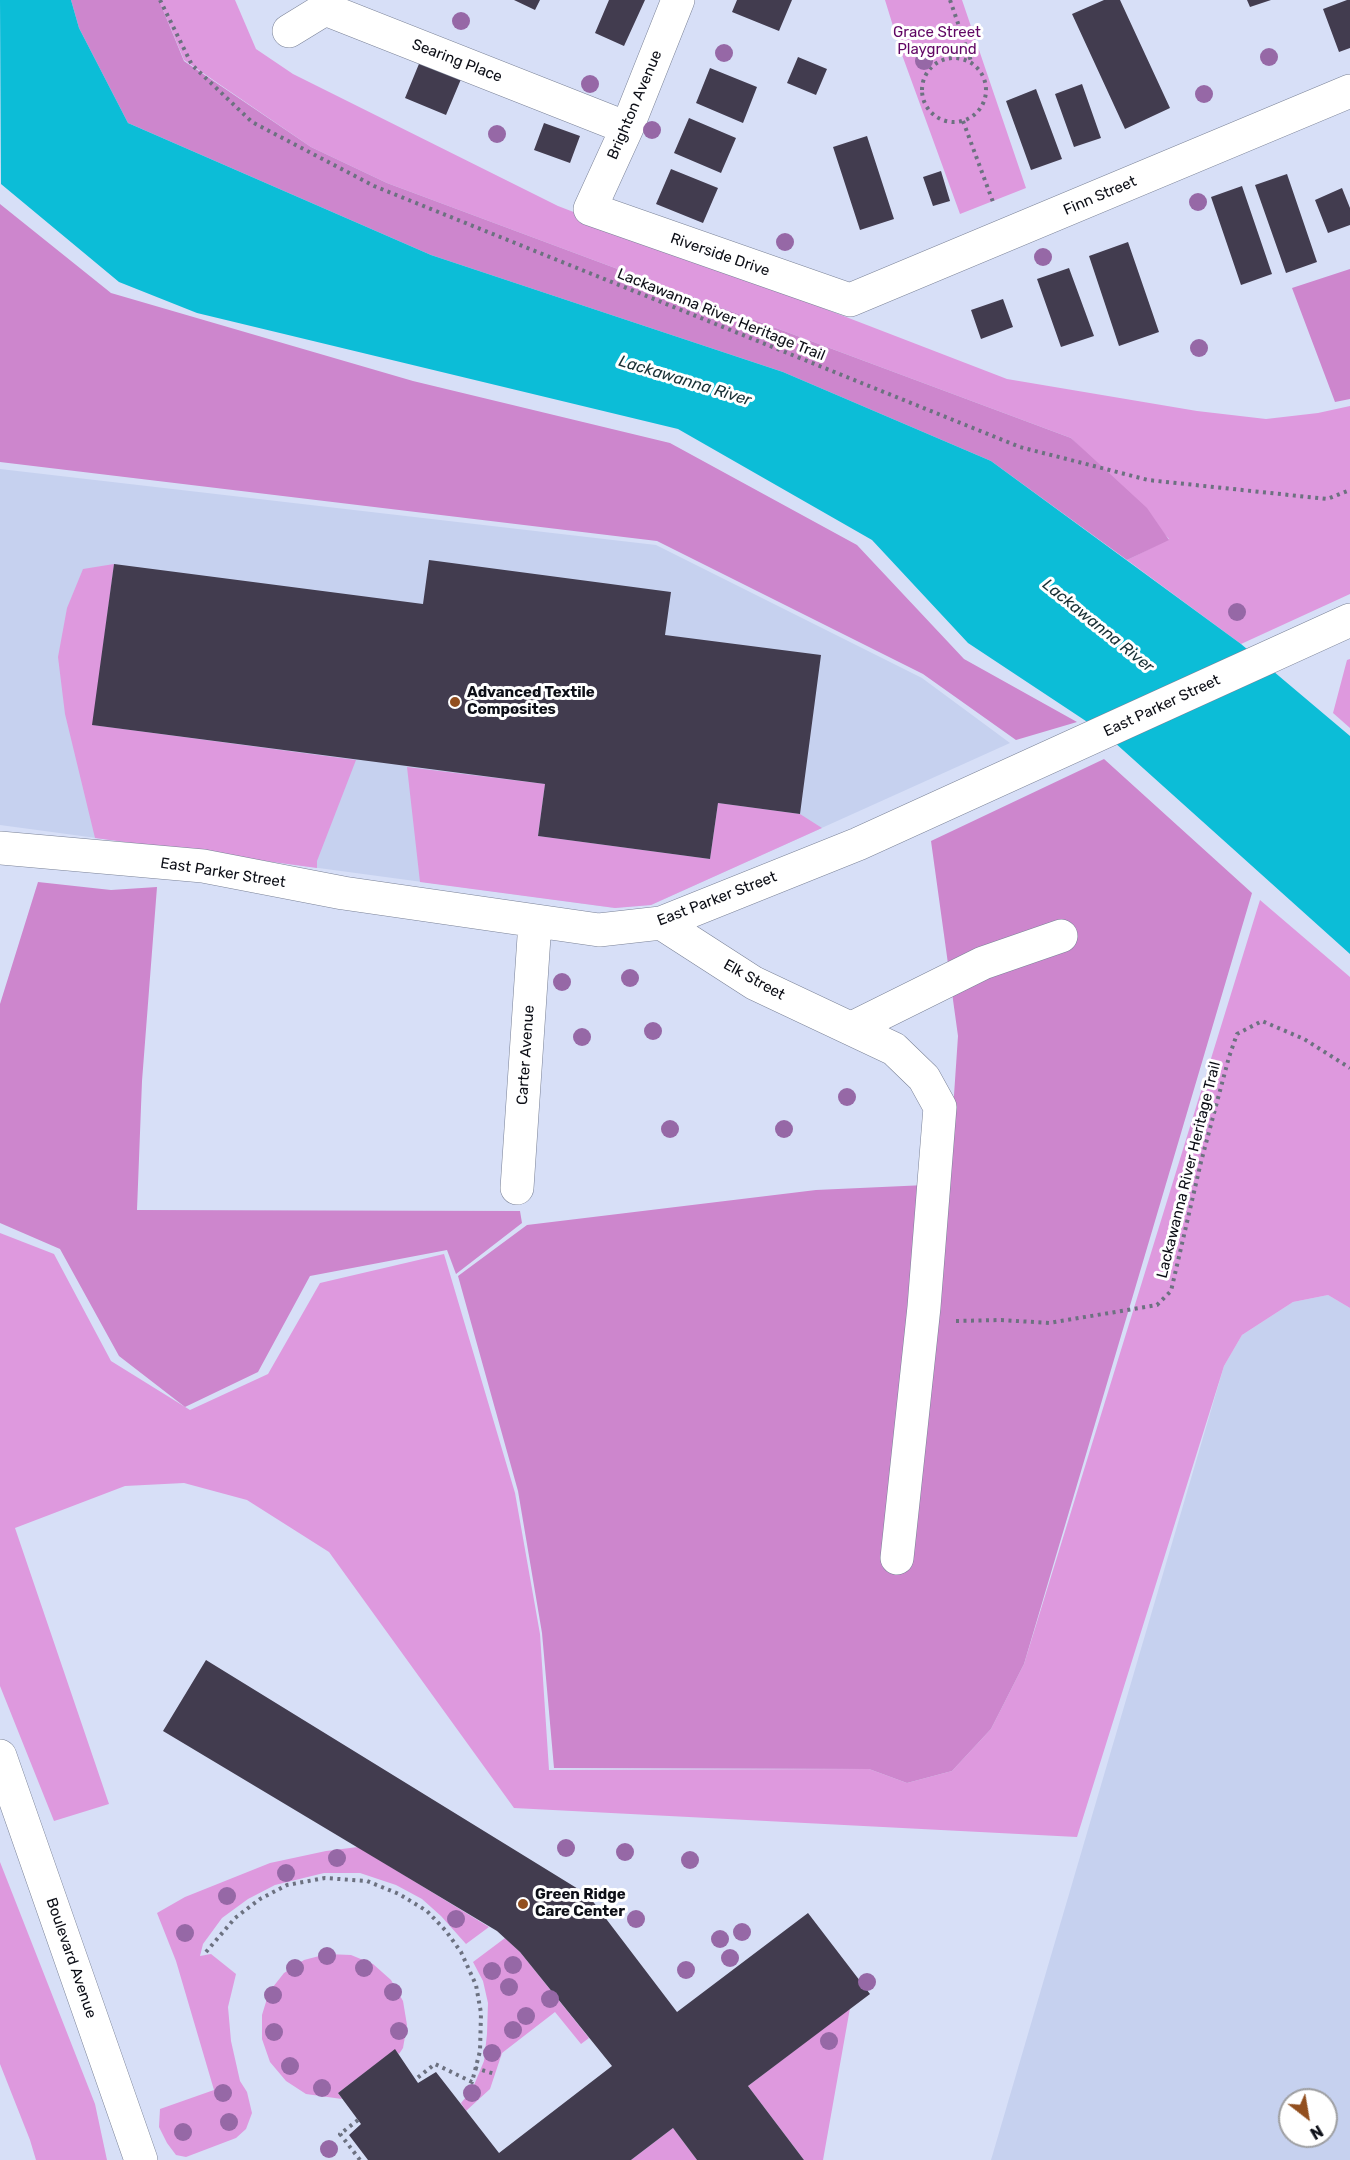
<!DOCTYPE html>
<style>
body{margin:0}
#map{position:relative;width:1350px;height:2160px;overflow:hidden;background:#d7dff7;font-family:Rubik,sans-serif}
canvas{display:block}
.north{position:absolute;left:1278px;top:2088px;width:60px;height:60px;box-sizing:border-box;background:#fff;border:2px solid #9e9fa2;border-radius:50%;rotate:149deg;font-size:16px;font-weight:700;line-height:24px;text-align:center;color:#0d0f17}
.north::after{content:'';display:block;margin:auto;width:21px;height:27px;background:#924f1f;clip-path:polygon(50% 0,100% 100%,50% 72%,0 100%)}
</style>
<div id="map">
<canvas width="1350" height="2160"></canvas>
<div class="north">N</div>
</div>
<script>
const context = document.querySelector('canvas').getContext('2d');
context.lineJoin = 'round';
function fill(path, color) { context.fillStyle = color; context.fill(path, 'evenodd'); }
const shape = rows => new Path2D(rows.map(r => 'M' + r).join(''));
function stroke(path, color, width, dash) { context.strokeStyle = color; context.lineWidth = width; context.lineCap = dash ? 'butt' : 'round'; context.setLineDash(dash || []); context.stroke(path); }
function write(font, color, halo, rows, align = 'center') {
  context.font = font + ' Rubik,sans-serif'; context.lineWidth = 6; context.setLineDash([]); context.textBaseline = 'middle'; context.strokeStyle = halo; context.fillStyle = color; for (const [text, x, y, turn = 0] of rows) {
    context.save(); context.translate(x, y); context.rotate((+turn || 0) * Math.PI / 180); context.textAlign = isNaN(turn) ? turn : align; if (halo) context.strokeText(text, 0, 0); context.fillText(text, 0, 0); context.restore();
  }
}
fill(shape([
 [0,469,656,545,922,678,1010,743,651,905,615,908,0,825],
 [1328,1295,1350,1308,1350,2160,991,2160,1224,1366,1242,1335,1293,1302],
 [1290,2100,1326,2100,1326,2136,1290,2136]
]), '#c6d1ef');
fill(shape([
 [159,0,235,0,256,49,293,74,558,206,1007,379,1197,411,1266,419,1318,413,1350,406,1350,594,1241,644,1127,560,1169,539,1071,438,387,183,311,147,184,60],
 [885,0,962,0,1026,188,960,214,901,52],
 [114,564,93,725,356,760,317,861,317,868,95,838,65,714,58,657,67,608,83,569],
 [1350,659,1350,728,1333,713,1347,660],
 [407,767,545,784,538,836,710,859,718,803,800,814,822,828,651,905,615,908,420,882],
 [1260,900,1350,977,1350,1308,1328,1295,1293,1302,1242,1335,1224,1366,1077,1837,514,1808,329,1552,247,1500,184,1483,125,1486,15,1528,109,1804,54,1821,0,1686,0,1233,54,1254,111,1361,190,1410,268,1374,320,1283,444,1254,515,1493,540,1634,549,1770,869,1769,907,1783,952,1771,991,1729,1024,1664],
 [358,1847,489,1927,466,1944,441,1916,422,1899,396,1885,360,1873,324,1873,275,1885,248,1899,222,1918,203,1944,200,1956,211,1954,236,1974,228,2007,231,2041,240,2081,247,2092,252,2113,246,2129,236,2138,186,2157,176,2155,167,2143,159,2127,160,2109,214,2090,176,1961,157,1913,185,1897,270,1863,326,1851],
 [0,1862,95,2104,107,2160,36,2160,30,2140,0,2064],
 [505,1938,520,1952,589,2038,581,2044,555,2012,502,2053,490,2089,466,2111,461,2103,472,2090,484,2061,487,2034,488,2003,483,1981,473,1962],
 [327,1954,351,1955,373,1964,391,1980,403,2001,407,2025,403,2048,399,2054,395,2050,338,2093,342,2099,306,2094,286,2081,270,2062,262,2039,262,2015,269,1992,284,1973,304,1960],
 [850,2008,823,2160,804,2160,748,2086],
 [673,2128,697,2160,631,2160]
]), '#de99de');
fill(shape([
 [71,0,159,0,184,61,311,147,387,183,1071,438,1147,508,1169,540,1127,560,991,461,783,372,431,255,128,123,79,28],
 [0,204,111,293,413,381,670,443,857,545,964,659,1077,722,1016,740,923,674,657,541,0,462],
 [1350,269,1350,399,1335,402,1292,288],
 [1104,759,1252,893,1024,1664,991,1729,952,1771,907,1783,869,1769,554,1768,542,1633,518,1491,458,1276,527,1225,816,1190,948,1184,958,1036,931,841],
 [38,882,111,890,157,887,142,1081,137,1210,520,1211,522,1223,456,1274,447,1250,310,1276,258,1372,185,1407,119,1356,60,1249,0,1223,0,1004]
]), '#cd86cd');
fill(shape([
 [0,0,71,0,79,28,128,123,431,255,783,372,991,461,1241,644,1350,736,1350,954,1104,733,968,643,872,540,678,429,197,313,119,282,1,184]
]), '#0cbdd7');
fill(shape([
 [514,0,540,0,535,10],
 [609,0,645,0,624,46,595,33],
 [737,0,792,0,779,31,732,12],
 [1104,0,1120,0,1170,108,1125,129,1072,14],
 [1247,0,1271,0,1250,7],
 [1347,0,1350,0,1350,48,1339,52,1323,9],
 [423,54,464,72,446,115,405,98],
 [798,57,827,69,816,95,787,83],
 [710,68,757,87,743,123,696,103],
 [1082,84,1101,138,1074,147,1055,94],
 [1036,89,1062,159,1031,170,1006,101],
 [689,118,736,138,721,173,674,153],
 [544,123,580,136,570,163,534,150],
 [867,136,894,219,860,230,833,147],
 [671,169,718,188,703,223,656,204],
 [941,171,950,201,933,206,923,177],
 [1287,174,1317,262,1286,273,1255,185],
 [1242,186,1272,274,1241,285,1211,197],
 [1342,188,1350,208,1350,225,1328,233,1315,200],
 [1128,242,1159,332,1119,346,1089,256],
 [1069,268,1094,336,1061,347,1037,279],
 [1003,299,1013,327,981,339,971,310],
 [429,560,671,592,665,635,821,655,800,814,718,803,710,859,538,836,545,784,92,725,114,564,423,604],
 [206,1660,588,1895,677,2012,808,1913,870,1994,748,2086,804,2160,697,2160,673,2128,631,2160,368,2160,349,2135,361,2124,338,2093,395,2049,418,2083,436,2072,499,2153,612,2066,520,1952,497,1931,163,1731]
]), '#423c4f');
const minor = shape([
 [678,0,627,128,590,209,850,300,1350,91],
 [289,31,325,9,627,128],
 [0,848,203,866,343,893,599,930,661,923,858,844,1350,620],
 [661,923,754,983,894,1049,924,1078,940,1107,924,1307,897,1558],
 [852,1028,983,963,1061,936],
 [517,1188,535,922],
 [0,1756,141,2160]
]);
stroke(minor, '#7a8297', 34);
stroke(shape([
 [160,0,192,65,252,122,374,186,1020,447,1148,480,1327,499,1350,490],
 [950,0,972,64],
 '922 90a32 32 0 1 1 64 0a32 32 0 1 1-64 0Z',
 [963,121,993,202],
 [956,1321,1001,1320,1049,1323,1157,1305,1171,1291,1201,1162,1229,1057,1237,1034,1262,1021,1304,1039,1350,1068],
 [206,1952,235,1918,260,1899,287,1885,325,1878,367,1881,399,1894,427,1911,446,1931,461,1952,476,1985,481,2013,480,2051,472,2082,435,2064,416,2079],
 [475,2068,495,2074],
 [358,2120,340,2134,360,2160]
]), '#6c7180', 4, [3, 4.5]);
stroke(minor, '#fff', 33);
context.fillStyle = '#9668a6';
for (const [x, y] of [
 [461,21],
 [724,53],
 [1269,57],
 [924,61],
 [590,84],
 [1204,94],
 [652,130],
 [497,134],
 [1198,202],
 [785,242],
 [1043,257],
 [1199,348],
 [1237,612],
 [630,978],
 [562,982],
 [653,1031],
 [582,1037],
 [847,1097],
 [670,1129],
 [784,1129],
 [566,1848],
 [625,1852],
 [337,1858],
 [690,1860],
 [286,1873],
 [227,1896],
 [456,1919],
 [636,1919],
 [742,1932],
 [185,1933],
 [720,1939],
 [327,1956],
 [730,1958],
 [513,1965],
 [295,1968],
 [364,1968],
 [686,1970],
 [492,1971],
 [867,1982],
 [509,1987],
 [393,1992],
 [273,1995],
 [550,1999],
 [526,2016],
 [513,2030],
 [399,2031],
 [274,2032],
 [829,2041],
 [492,2053],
 [290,2066],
 [322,2088],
 [223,2093],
 [472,2093],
 [229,2122],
 [183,2132],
 [329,2149]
]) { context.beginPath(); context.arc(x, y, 9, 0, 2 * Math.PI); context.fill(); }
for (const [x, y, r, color] of [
 [455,702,6,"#924f1f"],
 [523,1904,6,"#924f1f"]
]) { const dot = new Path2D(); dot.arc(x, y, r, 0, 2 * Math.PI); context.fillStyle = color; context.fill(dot); stroke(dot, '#fff', 2); }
write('15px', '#610664', '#fff', [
 ["Grace Street",937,33],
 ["Playground",937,50]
]);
write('15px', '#0d0f17', '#fff', [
 ["Searing Place",457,61,21],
 ["Brighton Avenue",635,105,-67],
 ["Finn Street",1100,196,-23],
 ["Riverside Drive",720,255,19],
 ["Lackawanna River Heritage Trail",721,315,22],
 ["East Parker Street",1162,706,-25],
 ["East Parker Street",223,873,9],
 ["East Parker Street",717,899,-21],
 ["Elk Street",754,980,29],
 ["Carter Avenue",526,1055,-86],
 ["Lackawanna River Heritage Trail",1189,1170,-76],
 ["Boulevard Avenue",71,1958,71]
]);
write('bold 15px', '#0d0f17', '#fff', [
 ["Advanced Textile",467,693],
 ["Composites",467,710],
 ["Green Ridge",535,1895],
 ["Care Center",535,1912]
], 'left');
write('italic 16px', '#183035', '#fff', [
 ["Lackawanna River",685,381,17],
 ["Lackawanna River",1098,626,39]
]);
</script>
